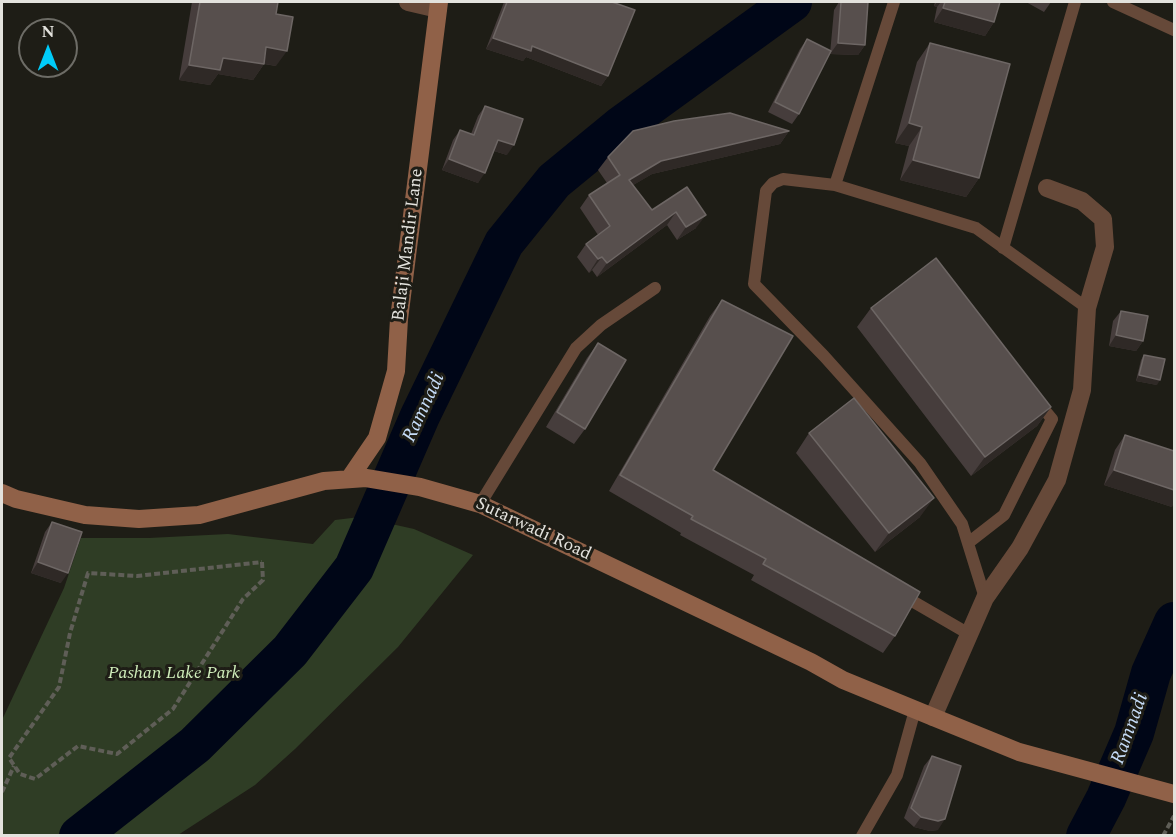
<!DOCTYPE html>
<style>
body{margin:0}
#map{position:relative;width:1176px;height:837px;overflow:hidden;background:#1e1d16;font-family:Spectral,serif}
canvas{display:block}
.frame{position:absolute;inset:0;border:3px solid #e3e2dd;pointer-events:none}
.north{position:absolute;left:18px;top:18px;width:60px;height:60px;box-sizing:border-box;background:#1e1d16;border:2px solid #6d6c66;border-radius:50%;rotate:0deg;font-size:16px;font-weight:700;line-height:24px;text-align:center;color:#e3e2dd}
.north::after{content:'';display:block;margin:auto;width:21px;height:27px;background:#00cbf9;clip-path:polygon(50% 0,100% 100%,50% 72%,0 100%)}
</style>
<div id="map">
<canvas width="1176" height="837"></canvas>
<div class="frame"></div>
<div class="north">N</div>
</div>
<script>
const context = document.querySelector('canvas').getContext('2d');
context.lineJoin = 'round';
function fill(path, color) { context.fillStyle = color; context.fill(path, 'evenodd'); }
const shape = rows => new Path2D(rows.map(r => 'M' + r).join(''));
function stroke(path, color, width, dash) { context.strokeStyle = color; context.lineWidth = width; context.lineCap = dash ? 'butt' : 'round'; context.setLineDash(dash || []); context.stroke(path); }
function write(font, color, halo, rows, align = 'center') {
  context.font = font + ' Spectral,serif'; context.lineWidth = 6; context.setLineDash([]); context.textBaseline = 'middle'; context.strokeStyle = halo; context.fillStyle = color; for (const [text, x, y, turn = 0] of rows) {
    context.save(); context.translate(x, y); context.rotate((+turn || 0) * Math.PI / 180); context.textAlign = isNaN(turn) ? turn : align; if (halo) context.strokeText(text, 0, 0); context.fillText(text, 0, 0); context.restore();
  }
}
fill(shape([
 [360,517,414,529,473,555,398,647,295,749,255,785,178,835,2,835,2,720,64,588,81,538,149,538,228,534,313,544,335,520]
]), '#2f3d25');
stroke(shape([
 [79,836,195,745,290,651,354,568,420,416,504,243,554,181,621,126,792,2],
 [1086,836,1106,798,1134,733,1151,673,1174,622]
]), '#000617', 40);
stroke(shape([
 [262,562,263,580,243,599,173,709,117,754,78,746,35,779,20,774,9,758,59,687,70,633,88,573,137,576,262,562],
 [2,792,14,766],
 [1163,836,1174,816]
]), '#5f5e57', 4, [6, 3]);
stroke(shape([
 [1113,2,1174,30],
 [835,185,894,2],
 [1003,248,1075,2],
 [480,504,576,348,601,325,655,288],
 [968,543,1004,515,1052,419,1037,401],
 [900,594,969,634],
 [985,598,962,524,920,463,824,356,754,284,766,191,773,183,783,179,835,185,976,228,1087,308],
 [862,836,897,775,915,710]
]), '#664939', 12);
stroke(shape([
 [408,2,438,9],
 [933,717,985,598,1020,548,1057,480,1082,390,1087,308,1105,247,1103,219,1082,201,1047,188]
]), '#664939', 18);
stroke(shape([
 [349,479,377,438,396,371,399,319,439,2],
 [2,493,16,499,85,515,139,519,199,515,324,481,366,478,420,487,480,504,811,662,843,680,933,717,1019,752,1174,794]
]), '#906148', 18);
fill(shape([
 [192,2,278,2,276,14,276,66,264,64,253,80,218,74,210,85,179,80],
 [504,2,612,2,608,76,601,86,526,57,523,61,486,49],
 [839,2,868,2,865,45,858,55,830,54,834,10],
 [935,2,1000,2,994,22,985,36,934,22,937,7,934,6],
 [1026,2,1051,2,1044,12],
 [807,39,799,114,792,124,768,112,800,49],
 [930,43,979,178,966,197,900,180,909,146,895,143,917,62],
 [485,106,507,155,494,151,478,183,442,170,453,140,460,130,471,134,478,116],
 [789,131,780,144,652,174,633,185,652,210,687,187,696,228,677,240,667,225,597,277,592,270,589,273,577,257,586,244,598,235,580,208,589,195,607,183,598,170,608,157],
 [722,300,713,470,895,636,883,653,751,580,754,575,680,535,681,533,609,491,710,316],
 [871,308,1051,407,1037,426,971,476,857,327],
 [1121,311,1143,341,1136,351,1109,346,1113,321],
 [598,343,585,429,574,444,546,427,587,358],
 [1144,355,1157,385,1136,381,1141,360],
 [809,433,920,517,875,552,796,453],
 [1125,435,1172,507,1104,485,1115,450],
 [52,522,61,583,31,573,45,532],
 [932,756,938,830,930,831,914,827,904,818,924,766]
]), '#463d3c');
fill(shape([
 [937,2,941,2,937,7,934,6],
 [943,8,994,22,985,36,934,22],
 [493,38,532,46,608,76,601,86,526,57,523,61,486,49],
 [838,43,865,45,858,55,830,54],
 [266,47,287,51,276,66,256,62],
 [223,58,264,64,253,80,218,74,210,85,179,80,189,65],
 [909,123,922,127,909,146,895,143],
 [789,131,780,144,652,174,620,193,629,180,661,161],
 [498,140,514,145,507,155,491,150],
 [449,159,485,173,478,183,442,170],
 [913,160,979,178,966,197,900,180],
 [676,212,667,225,597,277,607,263],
 [706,215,696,228,677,240,686,227],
 [602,257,592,270,589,273,598,259],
 [1116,335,1143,341,1136,351,1109,346],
 [1139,375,1160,380,1157,385,1136,381],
 [1051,407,1037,426,971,476,985,457],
 [1114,470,1174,490,1174,504,1172,507,1104,485],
 [934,498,920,517,875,552,889,533],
 [38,562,68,573,61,583,31,573],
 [921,817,945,819,938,830,930,831,914,827]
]), '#2f2926');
const building = shape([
 [200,2,278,2,276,14,293,17,287,51,266,47,264,64,223,58,220,70,189,65,200,2],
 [507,2,612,2,635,10,608,76,532,46,531,51,493,38,507,2],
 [841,2,868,2,865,45,838,43,841,2],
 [945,2,1000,2,994,22,943,8,945,2],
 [807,39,831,51,799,114,775,102,807,39],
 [930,43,1010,64,979,178,913,160,922,127,909,123,930,43],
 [485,106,523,119,514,145,498,140,485,173,449,159,460,130,474,135,485,106],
 [730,113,789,131,661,161,629,180,652,210,687,187,706,215,686,227,676,212,607,263,602,257,598,259,586,244,610,226,589,195,620,175,608,157,633,131,674,121,730,113],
 [936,258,1051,407,985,457,871,308,936,258],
 [722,300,793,336,713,470,920,592,895,636,763,564,766,559,691,519,693,516,620,475,722,300],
 [1121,311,1148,316,1143,341,1116,335,1121,311],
 [598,343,626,360,585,429,557,412,598,343],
 [1144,355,1165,359,1160,380,1139,375,1144,355],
 [854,398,934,498,889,533,809,433,854,398],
 [1125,435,1174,451,1174,490,1114,470,1125,435],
 [52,522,82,532,68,573,38,562,52,522],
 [932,756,961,766,945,819,938,821,921,817,911,808,932,756]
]);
fill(building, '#574f4d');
stroke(building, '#6d6664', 1.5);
write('18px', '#e3e2dd', '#1e1d16', [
 ["Balaji Mandir Lane",409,245,-83],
 ["Sutarwadi Road",533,530,25]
]);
write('italic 18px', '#cfedba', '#1e1d16', [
 ["Pashan Lake Park",174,674]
]);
write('italic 20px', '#c6dcf8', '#1e1d16', [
 ["Ramnadi",425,408,-65],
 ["Ramnadi",1131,729,-70]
]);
</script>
